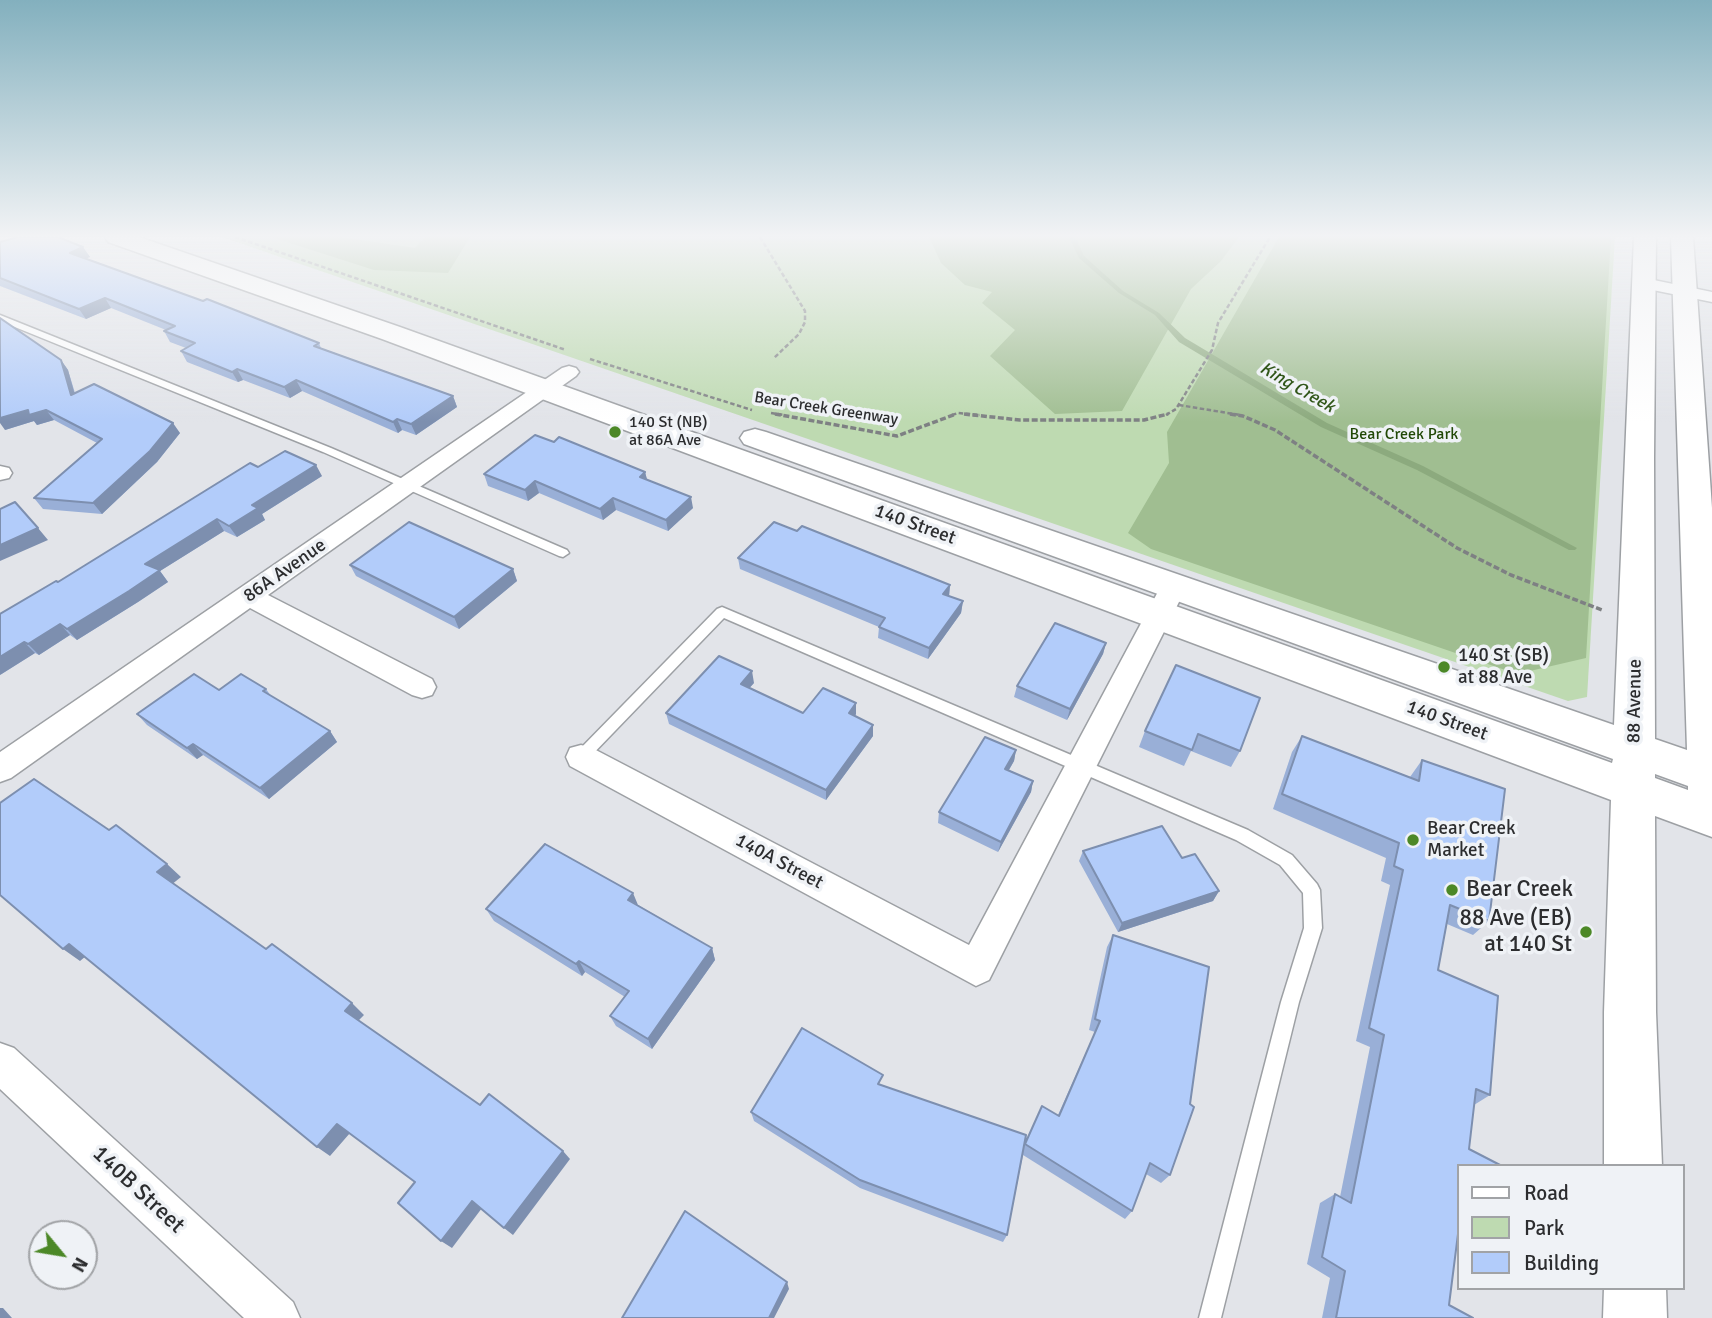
<!DOCTYPE html>
<style>
body{margin:0}
#map{position:relative;width:1712px;height:1318px;overflow:hidden;background:#e2e4e9;font-family:Signika,sans-serif}
canvas{display:block}
.legend{position:absolute;left:1457px;top:1164px;width:228px;height:126px;box-sizing:border-box;background:#eff2f6;border:2px solid #a1a3a6;margin:0;padding:9px 12px;list-style:none;font-size:21px;color:#2c2d2f}
.legend li{display:flex;align-items:center;gap:14px;height:35px}
.legend b{width:35px;border:2px solid #a1a3a6}
.north{position:absolute;left:28px;top:1220px;width:70px;height:70px;box-sizing:border-box;background:#eff2f6;border:2px solid #a1a3a6;border-radius:50%;rotate:120deg;font-size:19px;font-weight:700;line-height:28px;text-align:center;color:#2c2d2f}
.north::after{content:'';display:block;margin:auto;width:24px;height:32px;background:#4c8827;clip-path:polygon(50% 0,100% 100%,50% 72%,0 100%)}
</style>
<div id="map">
<canvas width="1712" height="1318"></canvas>
<ul class="legend">
<li><b style="height:9px;background:#fff"></b>Road</li>
<li><b style="height:19px;background:#bedab1"></b>Park</li>
<li><b style="height:19px;background:#b2ccfa"></b>Building</li>
</ul>
<div class="north">N</div>
</div>
<script>
const context = document.querySelector('canvas').getContext('2d');
context.lineJoin = 'round';
function fill(path, color) { context.fillStyle = color; context.fill(path, 'evenodd'); }
const shape = rows => new Path2D(rows.map(r => 'M' + r).join(''));
function stroke(path, color, width, dash) { context.strokeStyle = color; context.lineWidth = width; context.lineCap = dash ? 'butt' : 'round'; context.setLineDash(dash || []); context.stroke(path); }
function write(font, color, halo, rows, align = 'center') {
  context.font = font + ' Signika,sans-serif'; context.lineWidth = 7; context.setLineDash([]); context.textBaseline = 'middle'; context.strokeStyle = halo; context.fillStyle = color; for (const [text, x, y, turn = 0] of rows) {
    context.save(); context.translate(x, y); context.rotate((+turn || 0) * Math.PI / 180); context.textAlign = isNaN(turn) ? turn : align; if (halo) context.strokeText(text, 0, 0); context.fillText(text, 0, 0); context.restore();
  }
}
fill(shape([
 [222,237,1615,237,1587,697,1568,701]
]), '#bedab1');
fill(shape([
 [271,237,341,237,415,248,425,237,470,237,448,273,374,270],
 [929,237,1239,237,1221,261,1191,289,1122,411,1055,414,990,356,1015,330,982,303,992,292,965,285,941,263],
 [1279,237,1611,237,1586,658,1517,674,1151,549,1128,533,1169,463,1167,432]
]), '#a0be91');
fill(shape([
 [1069,237,1075,237,1084,256,1123,291,1159,313,1185,338,1327,423,1423,466,1577,548,1575,550,1569,550,1417,470,1321,427,1179,342,1155,315,1119,293,1079,258,1069,237]
]), '#8caa7e');
const service = shape([
 [0,315,331,448,567,550,569,553,563,557,559,556,323,452,0,321,0,315],
 [722,607,1248,830,1292,855,1317,884,1320,890,1322,928,1299,1002,1221,1318,1199,1318,1281,1002,1304,928,1303,893,1280,865,1236,840,724,618,586,761,581,763,576,761,573,757,576,753,717,609,722,607]
]);
const minor = shape([
 [1644,278,1712,292,1712,302,1638,287,1635,283,1638,279,1644,278],
 [569,366,576,368,579,372,576,376,268,595,432,679,436,687,432,695,422,698,412,695,250,608,11,778,0,782,0,752,562,368,569,366],
 [0,466,9,468,12,473,9,478,0,480,0,466],
 [1174,577,1183,580,1187,586,989,980,976,986,570,766,566,757,570,748,581,745,592,748,969,945,1161,586,1165,580,1174,577],
 [0,1043,14,1048,293,1302,300,1318,244,1318,0,1089,0,1043]
]);
const secondary = shape([
 [105,237,139,237,400,327,1612,763,1613,759,744,444,740,438,744,432,755,429,766,432,1614,725,1634,237,1656,237,1654,458,1655,739,1687,750,1671,237,1693,237,1712,508,1712,837,1655,816,1656,1012,1662,1166,1604,1166,1604,1012,1611,800,382,339,108,242,105,237],
 [1655,774,1688,786,1688,790,1655,778,1655,774],
 [1604,1288,1666,1288,1667,1318,1603,1318,1604,1288]
]);
stroke(service, '#9da0a4', 3);
stroke(minor, '#9da0a4', 3);
stroke(secondary, '#9da0a4', 3);
stroke(shape([
 [235,237,566,350],
 [760,237,805,311,805,322,799,334,774,358],
 [590,359,752,410],
 [1179,405,1240,415],
 [771,413,784,415],
 [952,415,958,413,980,415],
 [1166,415,1176,409,1212,350,1218,323,1270,237]
]), '#7e8083', 2.5, [4.5, 2.5]);
stroke(shape([
 [775,414,897,436,956,414],
 [964,414,1020,420,1144,420,1168,414],
 [1230,414,1243,416,1275,430,1457,548,1511,575,1602,610]
]), '#7e8083', 3.5, [6, 2.5]);
fill(service, '#fff');
fill(minor, '#fff');
fill(secondary, '#fff');
fill(shape([
 [0,243,83,247,90,257,86,258,319,343,321,348,453,396,457,407,416,435,402,430,398,433,302,391,290,398,243,380,238,382,187,362,181,351,186,348,170,342,164,331,166,330,111,308,86,319,0,286],
 [61,360,68,370,75,393,180,433,157,462,102,514,43,509,34,498,97,443,54,420,37,425,34,421,5,430],
 [258,467,322,476,262,514,265,520,237,537,224,531,160,571,168,582,138,602,77,640,70,635,39,655,35,653,0,675,58,582],
 [645,472,647,480,693,508,668,531,616,510,603,520,539,493,528,501,488,486,484,474],
 [797,531,950,585,949,596,963,601,961,613,928,659,878,638,879,627,740,569,738,558],
 [350,565,513,569,517,581,459,629,356,576],
 [1106,643,1103,654,1067,720,1014,697,1017,686],
 [1176,665,1240,751,1231,767,1191,751,1184,766,1139,747,1145,731],
 [754,683,749,688,803,713,856,714,855,716,873,736,826,800,669,724,666,713],
 [266,689,271,696,330,731,337,742,269,799,203,755,197,759,147,725,137,714,219,690],
 [1302,736,1410,777,1422,760,1489,921,1473,935,1447,924,1438,970,1490,1095,1474,1105,1458,1166,1449,1305,1473,1318,1322,1318,1330,1278,1307,1264,1320,1203,1335,1194,1340,1197,1370,1047,1356,1041,1390,885,1381,881,1386,858,1273,809,1292,752],
 [1016,750,1014,761,1009,770,1033,781,1031,792,998,852,938,823,939,812],
 [1083,851,1219,891,1213,901,1118,932,1079,861],
 [638,905,712,948,715,960,652,1049,616,1026,610,1016,625,997,585,972,582,976,494,921,486,909],
 [1113,935,1170,1175,1161,1183,1146,1174,1132,1211,1125,1219,1023,1155,1007,1235,1003,1242,860,1188,754,1121,751,1112,882,1085,1025,1144,1058,1115,1095,1032,1089,1030,1107,947]
]), '#99afd7');
fill(shape([
 [83,247,90,257,76,263,70,253],
 [105,298,111,308,86,319,79,309],
 [61,360,68,370,78,406,71,395],
 [237,369,243,380,238,382,232,372],
 [296,380,302,391,290,398,284,387],
 [453,396,457,407,416,435,411,424],
 [28,410,46,410,54,420,37,425,34,421,5,430,0,423,0,418],
 [397,419,402,430,398,433,393,422],
 [173,423,180,433,157,462,102,514,93,503],
 [316,465,322,476,262,514,265,520,237,537,229,526,252,505],
 [645,472,648,483,640,477],
 [535,481,539,493,528,501,525,490],
 [691,497,693,508,668,531,666,520],
 [613,498,616,510,603,520,600,509],
 [217,519,224,531,160,571,168,582,138,602,77,640,67,629,145,564],
 [38,528,48,540,0,561,0,545],
 [513,569,517,581,459,629,454,617],
 [950,585,949,596,943,594],
 [963,601,961,613,928,659,929,648],
 [60,624,70,635,39,655,28,644],
 [24,642,35,653,0,675,0,657],
 [1106,643,1103,654,1067,720,1070,709],
 [752,671,754,683,743,695,741,684],
 [856,703,856,714,849,724,849,713],
 [873,725,873,736,826,800,826,790],
 [330,731,337,742,269,799,260,788],
 [193,744,203,755,197,759,187,748],
 [1016,750,1014,761,1003,780,1005,769],
 [1033,781,1031,792,998,852,1001,842],
 [167,864,181,877,171,885,157,872],
 [1219,891,1213,901,1118,932,1122,923],
 [633,893,638,905,628,900],
 [69,944,86,956,80,961,63,949],
 [712,948,715,960,652,1049,648,1039],
 [579,961,585,972,582,976,576,964],
 [352,1003,364,1015,357,1022,345,1011],
 [337,1124,350,1133,330,1156,317,1147],
 [563,1151,570,1159,513,1235,504,1228],
 [472,1201,482,1208,452,1248,441,1241],
 [787,1282,789,1289,774,1318,769,1318],
 [0,1308,3,1308,12,1318,0,1318]
]), '#7d8faf');
const building = shape([
 [18,237,58,237,83,247,70,253,203,301,207,299,319,343,314,346,453,396,411,424,397,419,393,422,296,380,284,387,237,369,232,372,181,351,195,343,164,331,175,326,105,298,79,309,0,278,0,242,18,237],
 [0,318,61,360,71,395,94,384,173,423,150,451,93,503,34,498,102,439,46,410,29,415,28,410,0,418,0,318],
 [535,435,554,442,559,437,645,472,640,477,691,497,666,520,613,498,600,509,535,481,525,490,484,474,535,435],
 [285,451,316,465,252,505,258,508,229,526,217,519,145,564,160,570,129,591,67,629,60,624,28,644,24,642,0,657,0,614,56,581,58,582,250,463,258,467,285,451],
 [15,502,38,528,0,545,0,509,15,502],
 [409,522,513,569,454,617,350,565,409,522],
 [774,522,797,531,802,526,950,585,943,594,963,601,929,648,879,627,885,618,738,558,774,522],
 [1055,623,1106,643,1070,709,1017,686,1055,623],
 [719,656,752,671,741,684,803,713,823,688,856,703,849,713,873,725,826,790,666,713,719,656],
 [1176,665,1260,698,1240,751,1198,734,1192,750,1145,731,1176,665],
 [194,674,219,690,241,674,266,689,263,691,330,731,260,788,193,744,187,748,137,714,194,674],
 [1302,736,1419,781,1422,760,1505,789,1489,921,1450,905,1438,970,1498,996,1490,1095,1476,1089,1469,1149,1502,1166,1458,1166,1458,1234,1449,1305,1473,1318,1336,1318,1345,1271,1322,1257,1335,1194,1351,1203,1384,1035,1369,1028,1403,870,1394,866,1399,843,1282,794,1302,736],
 [985,737,1016,750,1005,769,1033,781,1001,842,939,812,985,737],
 [34,779,109,830,116,825,167,864,157,872,266,949,272,944,352,1003,345,1011,480,1105,489,1094,563,1151,504,1228,472,1201,441,1241,398,1203,415,1182,337,1124,317,1147,69,944,63,949,0,895,0,803,34,779],
 [1162,826,1182,858,1195,854,1219,891,1122,923,1083,851,1162,826],
 [545,844,633,893,628,900,712,948,648,1039,610,1016,629,991,579,961,576,964,486,909,545,844],
 [1113,935,1209,967,1190,1104,1194,1107,1170,1175,1150,1163,1132,1211,1025,1144,1042,1106,1059,1116,1100,1021,1095,1019,1113,935],
 [802,1028,883,1075,878,1084,1026,1135,1007,1235,860,1180,751,1112,802,1028],
 [685,1211,787,1282,769,1318,622,1318,685,1211]
]);
fill(building, '#b2ccfa');
stroke(building, '#7d8faf', 2);
const sky = context.createLinearGradient(0, 0, 0, 422);
sky.addColorStop(0, '#83b0be');
sky.addColorStop(0.56, '#f2f3f5');
sky.addColorStop(1, '#f2f3f500');
context.fillStyle = sky;
context.fillRect(0, 0, 1712, 422);
for (const [x, y, r, color] of [
 [615,432,7,"#4c8827"],
 [1444,667,7,"#4c8827"],
 [1413,840,7,"#4c8827"],
 [1452,890,7,"#4c8827"],
 [1586,932,7,"#4c8827"]
]) { const dot = new Path2D(); dot.arc(x, y, r, 0, 2 * Math.PI); context.fillStyle = color; context.fill(dot); stroke(dot, '#eff2f6', 2.5); }
write('16px', '#2c2d2f', '#eff2f6', [
 ["Bear Creek Greenway",826,409,9]
]);
write('16px', '#2c2d2f', '#eff2f6', [
 ["140 St (NB)",629,423],
 ["at 86A Ave",629,441]
], 'left');
write('16px', '#214806', '#eff2f6', [
 ["Bear Creek Park",1404,435]
]);
write('italic 18px', '#31571a', '#eff2f6', [
 ["King Creek",1297,388,30]
]);
write('19px', '#2c2d2f', '#eff2f6', [
 ["140 Street",915,525,20],
 ["86A Avenue",285,571,-35],
 ["88 Avenue",1635,701,-89],
 ["140 Street",1447,721,20],
 ["140A Street",779,862,28]
]);
write('19px', '#2c2d2f', '#eff2f6', [
 ["140 St (SB)",1458,656],
 ["at 88 Ave",1458,678],
 ["Bear Creek",1427,829],
 ["Market",1427,851]
], 'left');
write('23px', '#2c2d2f', '#eff2f6', [
 ["Bear Creek",1466,890],
 ["88 Ave (EB)",1572,919,"right"],
 ["at 140 St",1572,945,"right"]
], 'left');
write('23px', '#2c2d2f', '#eff2f6', [
 ["140B Street",138,1190,43]
]);
</script>
